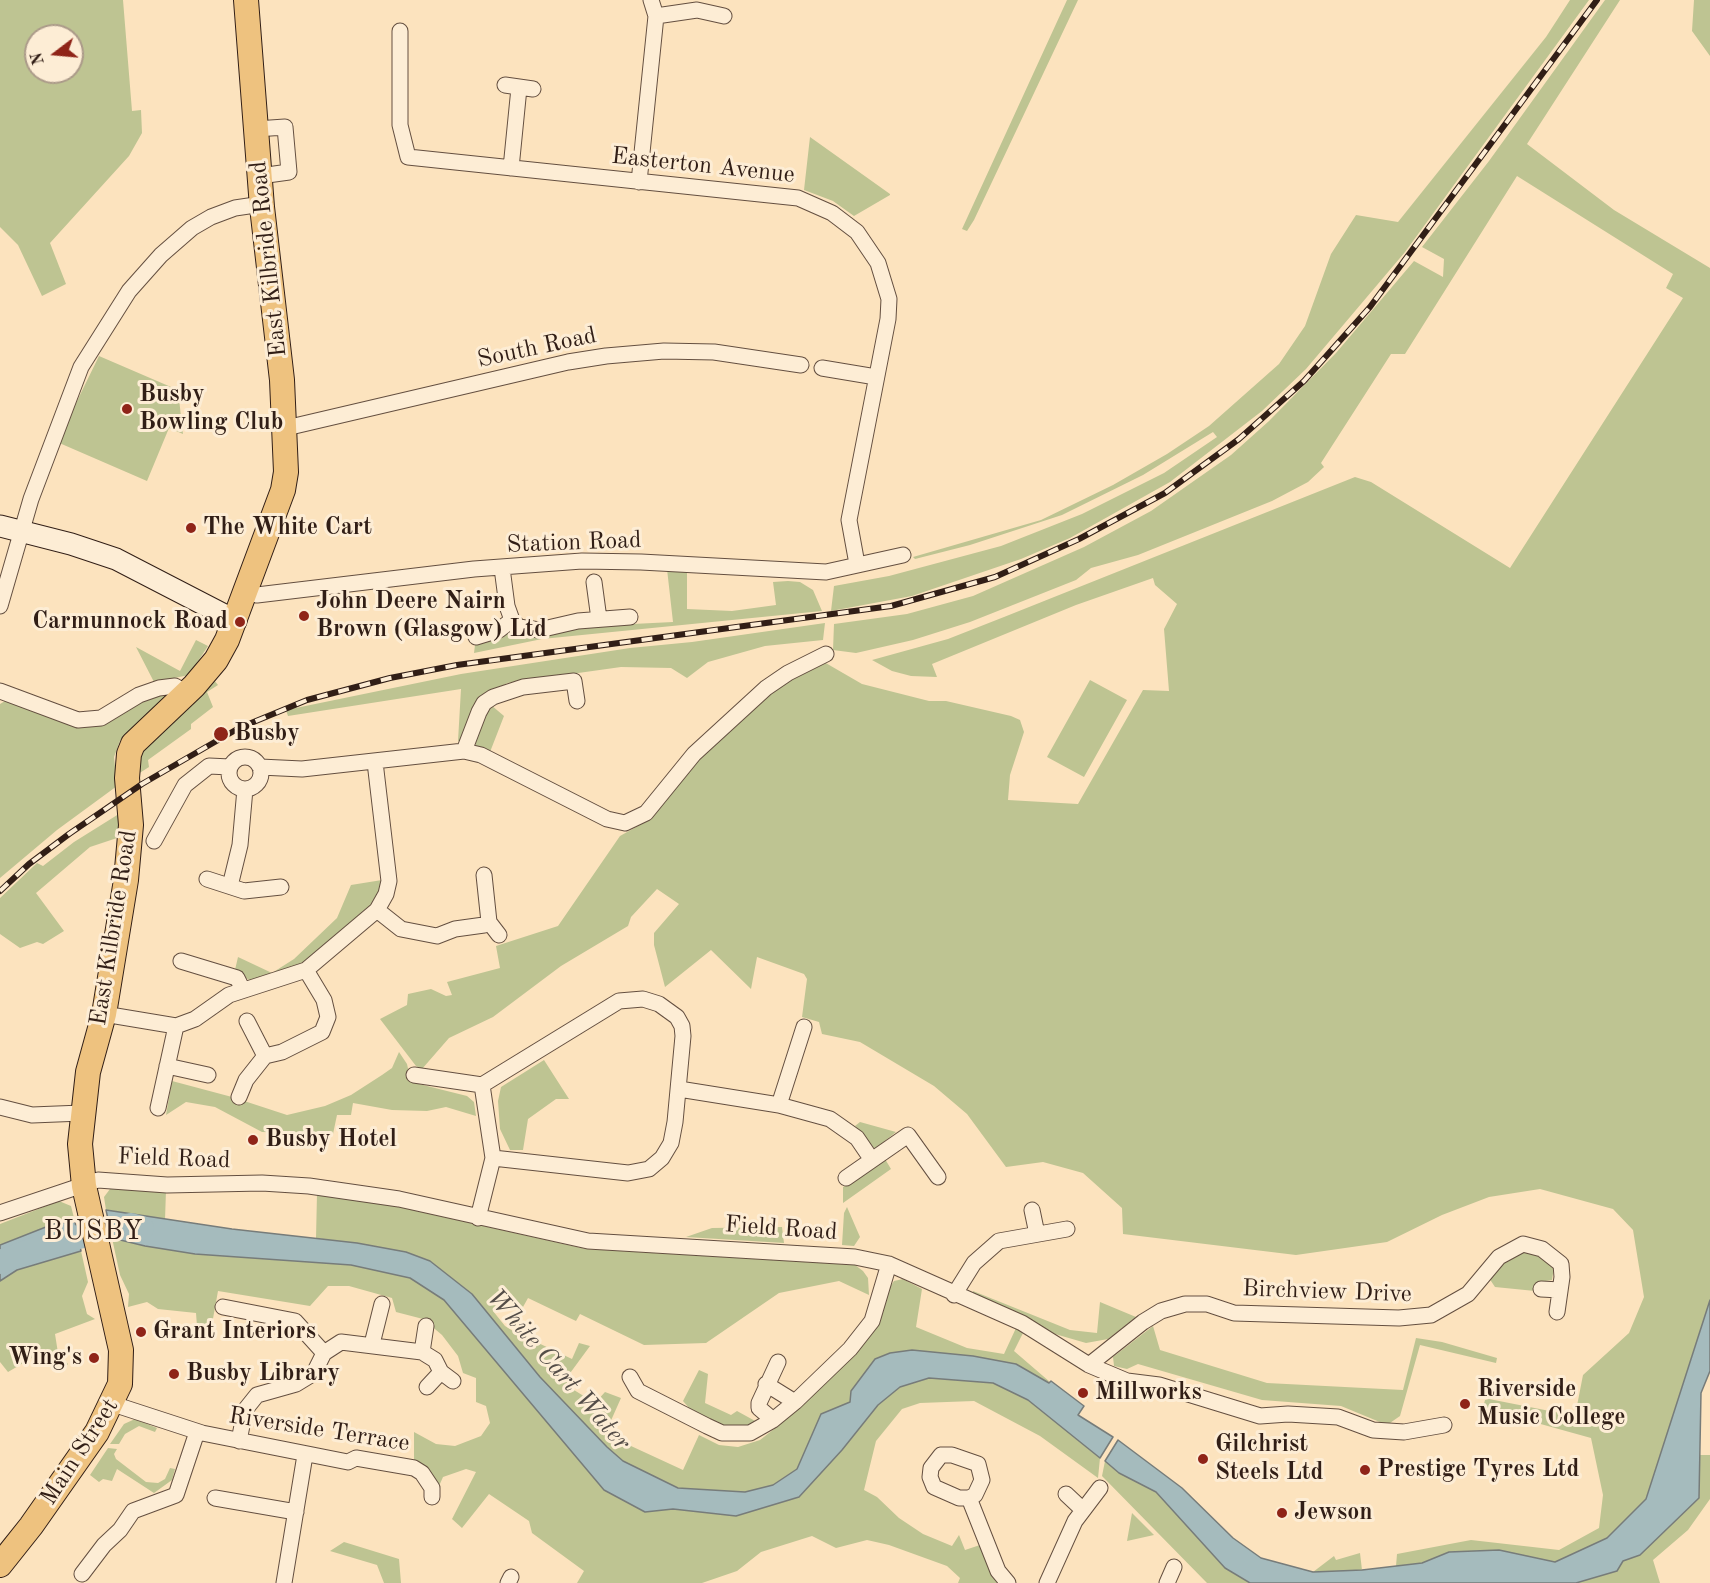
<!DOCTYPE html>
<style>
body{margin:0}
#map{position:relative;width:1710px;height:1583px;overflow:hidden;background:#fce3be;font-family:"Old Standard TT",serif}
canvas{display:block}
.north{position:absolute;left:24px;top:24px;width:60px;height:60px;box-sizing:border-box;background:#fdedd5;border:2px solid #ab9a89;border-radius:50%;rotate:254deg;font-size:16px;font-weight:700;line-height:24px;text-align:center;color:#311e16}
.north::after{content:'';display:block;margin:auto;width:21px;height:27px;background:#8f2418;clip-path:polygon(50% 0,100% 100%,50% 72%,0 100%)}
</style>
<div id="map">
<canvas width="1710" height="1583"></canvas>
<div class="north">N</div>
</div>
<script>
const context = document.querySelector('canvas').getContext('2d');
context.lineJoin = 'round';
function fill(path, color) { context.fillStyle = color; context.fill(path, 'evenodd'); }
const shape = rows => new Path2D(rows.map(r => 'M' + r).join(''));
function stroke(path, color, width, dash) { context.strokeStyle = color; context.lineWidth = width; context.lineCap = dash ? 'butt' : 'round'; context.setLineDash(dash || []); context.stroke(path); }
function write(font, color, halo, rows, align = 'center') {
  context.font = font + ' "Old Standard TT",serif'; context.lineWidth = 6; context.setLineDash([]); context.textBaseline = 'middle'; context.strokeStyle = halo; context.fillStyle = color; for (const [text, x, y, turn = 0] of rows) {
    context.save(); context.translate(x, y); context.rotate((+turn || 0) * Math.PI / 180); context.textAlign = isNaN(turn) ? turn : align; if (halo) context.strokeText(text, 0, 0); context.fillText(text, 0, 0); context.restore();
  }
}
fill(shape([
 [0,0,123,0,132,111,141,110,142,133,129,156,50,243,66,284,42,296,18,245,0,227],
 [36,36,72,36,72,72,36,72],
 [1067,0,1078,0,974,220,967,231,962,229],
 [1570,0,1589,0,1405,252,1306,369,1262,411,1170,482,1070,538,1021,559,912,596,831,611,834,586,889,576,1001,546,1082,514,1164,473,1217,437,1213,432,1143,475,1062,515,970,545,915,559,913,557,1041,520,1113,485,1167,454,1209,426,1279,364,1305,326,1331,254,1356,215,1398,222,1546,37],
 [1605,0,1620,0,1527,144,1614,210,1710,268,1710,1300,1646,1499,1607,1538,1555,1562,1499,1550,1449,1552,1422,1563,1396,1566,1397,1554,1471,1540,1559,1550,1599,1528,1603,1495,1591,1438,1483,1408,1485,1400,1489,1399,1575,1416,1583,1375,1629,1333,1644,1297,1633,1230,1613,1209,1540,1189,1489,1197,1442,1215,1387,1242,1296,1255,1123,1234,1122,1208,1083,1173,1043,1162,1006,1167,967,1114,934,1086,860,1042,822,1034,819,1022,802,1017,807,979,804,974,757,957,751,989,711,950,665,987,654,945,654,933,679,904,657,889,631,917,628,926,561,966,493,1017,449,1038,422,1069,416,1066,380,1019,407,1005,408,994,431,989,446,996,452,995,447,982,500,968,496,946,558,926,620,836,645,822,689,768,780,684,824,662,862,684,929,701,946,701,1011,716,1020,720,1024,732,1010,775,1008,800,1078,804,1143,690,1169,691,1164,629,1177,604,1155,585,1153,578,1076,605,932,664,937,677,911,676,892,671,872,660,948,639,1004,617,1355,477,1371,482,1510,568,1683,298,1666,288,1673,274,1517,176,1405,354,1391,354,1321,463,1324,467,1308,482,1272,501,1138,555,1091,568,1076,580,970,622,913,640,856,653,833,650,834,624,907,614,973,596,1084,547,1151,511,1231,455,1269,421,1336,353,1414,261,1443,277,1444,259,1422,247,1489,161],
 [1694,0,1710,0,1710,56,1692,31],
 [810,137,890,194,890,195,854,216,833,201,804,190],
 [99,356,178,390,183,434,169,428,147,481,57,442],
 [667,569,687,571,687,609,732,611,776,605,773,582,788,581,800,582,813,590,822,611,542,639,474,653,475,645,502,638,512,630,673,622],
 [825,623,823,640,765,646,708,662,687,678,671,668,621,667,507,683,489,695,464,742,458,741,461,689,288,716,286,710,461,674,630,648,692,642],
 [196,640,208,646,189,675,154,682,136,647,180,671],
 [214,680,218,685,207,692,213,707,191,724,191,729,148,760,149,767,138,774,141,756,146,744],
 [1090,680,1127,700,1084,777,1047,757],
 [172,692,148,718,120,741,114,757,117,786,57,830,0,878,0,704,5,701,23,706,70,723],
 [491,705,504,716,490,752,476,746,474,736],
 [122,812,120,837,90,847,36,893,64,931,43,944,37,942,20,948,0,934,0,898,37,863,43,866,74,842],
 [382,880,376,901,303,964,273,975,249,980,235,970,238,957,272,973,294,959,337,918,351,885],
 [399,1052,407,1064,411,1082,467,1096,474,1102,476,1116,446,1107,427,1111,392,1110,353,1103,351,1115,337,1115,333,1134,262,1132,215,1107,186,1102,166,1115,172,1081,232,1097,287,1115,325,1106,351,1095,382,1075,392,1068],
 [544,1060,569,1099,556,1099,528,1119,523,1150,510,1150,500,1129,498,1101,501,1087],
 [860,1122,896,1132,875,1149,855,1126],
 [885,1159,891,1169,843,1203,843,1187],
 [110,1189,166,1190,165,1220,106,1210,104,1197],
 [317,1194,363,1199,586,1249,855,1265,863,1271,868,1278,869,1295,839,1281,779,1293,706,1343,644,1345,580,1314,576,1321,528,1298,523,1307,499,1298,493,1311,505,1326,513,1331,572,1359,579,1343,590,1346,565,1380,574,1390,595,1403,605,1392,621,1398,605,1434,683,1470,699,1435,719,1445,738,1447,760,1440,778,1426,874,1331,880,1323,888,1290,894,1281,903,1279,922,1289,916,1327,967,1348,1004,1354,1016,1328,1024,1331,1014,1351,1050,1382,889,1353,875,1360,852,1391,850,1402,821,1414,797,1469,773,1485,745,1492,678,1488,623,1461,607,1447,540,1377,472,1294,430,1261,406,1252,316,1238],
 [59,1201,71,1206,75,1222,56,1223,0,1245,0,1224],
 [847,1207,860,1237,854,1246,842,1245,844,1213],
 [782,1227,784,1243,686,1237,712,1228],
 [112,1238,195,1254,351,1265,410,1278,444,1300,491,1355,645,1512,673,1509,736,1516,799,1497,842,1450,878,1405,900,1387,929,1378,993,1383,1028,1400,1100,1458,1098,1478,1040,1436,974,1401,920,1403,902,1409,876,1441,864,1490,877,1497,899,1518,923,1534,952,1546,959,1535,965,1550,980,1545,1002,1583,958,1583,960,1578,947,1566,889,1545,867,1540,836,1548,812,1536,761,1552,737,1571,702,1583,577,1583,584,1571,532,1533,529,1521,489,1494,462,1528,452,1519,476,1472,466,1469,443,1477,439,1486,414,1463,414,1432,436,1444,455,1446,481,1436,490,1423,486,1406,476,1402,476,1378,463,1373,458,1356,442,1335,423,1319,396,1312,392,1298,349,1286,328,1286,310,1306,218,1291,212,1324,197,1326,196,1313,158,1309,147,1302,128,1307,129,1294,120,1275],
 [81,1251,88,1282,82,1296,87,1314,95,1319,55,1334,58,1353,68,1364,65,1368,56,1370,44,1355,37,1355,8,1372,0,1362,0,1281,17,1270],
 [1530,1251,1540,1254,1554,1267,1552,1280,1539,1282,1535,1291,1495,1287,1489,1278,1508,1259,1520,1253],
 [973,1291,1070,1330,1097,1333,1100,1302,1136,1317,1108,1339,1086,1343,1055,1334,1025,1316,973,1296],
 [1153,1326,1160,1350,1267,1383,1403,1390,1416,1338,1442,1342,1497,1358,1496,1363,1420,1345,1400,1416,1387,1425,1341,1406,1262,1400,1138,1364,1127,1369,1114,1366,1113,1357],
 [699,1370,708,1374,705,1403,731,1415,737,1411,757,1422,753,1425,725,1428,695,1415,683,1401],
 [135,1419,157,1428,155,1432,139,1426,125,1434,119,1444,110,1444,124,1424],
 [108,1448,117,1449,114,1454,116,1459,146,1482,158,1483,165,1479,170,1468,175,1469,172,1480,154,1493,117,1469,112,1481,103,1479,99,1482,90,1475],
 [1700,1455,1710,1455,1710,1499,1688,1530,1653,1560,1660,1583,1576,1583,1617,1571,1623,1561,1640,1555,1699,1498],
 [1105,1461,1119,1473,1156,1492,1225,1568,1250,1583,1207,1583,1102,1476],
 [1132,1513,1154,1535,1127,1541],
 [344,1542,399,1559,401,1583,384,1583,377,1565,330,1551],
 [1360,1553,1362,1570,1313,1572,1334,1556,1336,1560]
]), '#bec492');
const water = shape([
 [106,1210,232,1229,357,1243,406,1252,430,1261,472,1294,540,1377,607,1447,623,1461,678,1488,745,1492,773,1485,797,1469,821,1414,850,1402,851,1391,875,1359,890,1353,912,1350,973,1356,1016,1364,1049,1383,1051,1381,1084,1406,1078,1415,1113,1437,1100,1458,1028,1400,993,1383,929,1378,900,1387,878,1405,842,1450,799,1497,736,1516,673,1509,645,1512,604,1490,444,1300,410,1278,351,1265,195,1254,145,1246,112,1238,106,1210],
 [75,1222,81,1251,17,1270,0,1281,0,1245,56,1223,75,1222],
 [1710,1300,1710,1371,1701,1393,1699,1498,1640,1555,1623,1561,1617,1571,1576,1583,1250,1583,1225,1568,1156,1492,1119,1473,1105,1461,1118,1440,1182,1488,1233,1538,1261,1558,1313,1572,1362,1570,1422,1563,1449,1552,1499,1550,1555,1562,1607,1538,1646,1499,1710,1300]
]);
fill(water, '#a5bbbd');
stroke(water, '#777c7a', 1.5);
stroke(shape([
 [0,1262,48,1244,131,1225,142,1228]
]), '#a5bbbd', 24);
const street = shape([
 [656,16,697,10,724,16],
 [400,31,400,125,408,157,798,198,832,213,857,232,878,263,889,299,888,319,849,520,857,564],
 [505,85,533,89],
 [256,129,285,127,289,172,260,176],
 [511,168,519,88],
 [639,182,656,16,651,0],
 [822,368,876,377],
 [286,428,568,362,606,356,664,351,714,352,801,365],
 [502,568,507,606,512,620,519,627,539,630,578,621,630,617],
 [594,582,599,619],
 [247,591,257,595,474,569,582,561,641,562,826,572,903,555],
 [0,606,31,499,81,367,129,291,161,255,192,228,211,217,235,208,262,204],
 [476,637,499,630,512,620],
 [0,691,78,720,101,718,139,695,159,688,175,686,187,693],
 [464,751,479,712,484,703,493,697,523,687,574,681,577,701],
 '229 773a16 16 0 1 1 32 0a16 16 0 1 1-32 0Z',
 [375,762,389,881,386,894,377,910],
 [260,767,302,769,464,751,481,755,607,819,625,823,646,813,694,754,766,688,788,673,826,654],
 [154,841,185,785,209,766,230,767],
 [207,879,244,891,281,887],
 [230,886,240,845,245,789],
 [489,922,499,935],
 [181,961,237,978,243,990],
 [104,1014,176,1026,195,1019,229,995,306,970,377,910,401,929,437,936,455,929,484,925,489,922,484,875],
 [247,1021,265,1056],
 [167,1066,208,1075],
 [414,1075,482,1085],
 [679,1089,779,1105,830,1119,857,1138,872,1160],
 [239,1097,246,1080,265,1056,282,1052,322,1032,328,1017,324,1000,306,970],
 [779,1105,804,1027],
 [0,1107,32,1115,82,1113],
 [158,1108,176,1026],
 [846,1178,908,1135,938,1177],
 [1032,1210,1037,1234],
 [0,1213,98,1180,167,1185,262,1183,309,1186,399,1199,588,1241,855,1257,889,1264,1022,1323,1089,1365,1127,1381,1159,1385,1260,1416,1288,1414,1338,1417,1373,1430,1404,1432,1444,1425],
 [478,1218,493,1158,482,1085,619,1001,643,999,659,1004,677,1017,682,1026,683,1036,675,1122,671,1143,662,1158,649,1169,628,1173,493,1158],
 [1541,1289,1560,1290],
 [954,1295,974,1263,999,1241,1067,1229],
 [223,1307,295,1321,324,1353],
 [372,1344,382,1304],
 [422,1352,426,1326],
 [1089,1365,1143,1322,1161,1311,1185,1304,1207,1304,1234,1313,1399,1318,1431,1315,1468,1294,1499,1257,1523,1244,1542,1249,1561,1264,1562,1277,1557,1312],
 [630,1377,638,1391,707,1426,722,1433,750,1433,773,1420,795,1402,850,1349,872,1321,889,1264],
 [766,1384,795,1402],
 [427,1387,441,1372,453,1381],
 [113,1404,202,1433,348,1462,356,1458,414,1468,422,1473,432,1488,432,1497],
 [773,1420,759,1408,759,1403,778,1362],
 [239,1441,245,1410,257,1395,296,1384,314,1373,324,1353,341,1342,422,1352,435,1360,441,1372],
 [941,1455,952,1455,978,1464,982,1480,975,1495,969,1498,959,1498,934,1487,930,1477,931,1468,941,1455],
 [1066,1494,1083,1510],
 [215,1498,296,1512],
 [969,1498,998,1571,1008,1583],
 [82,1574,104,1545,120,1530,133,1511,176,1495,197,1432],
 [284,1583,305,1455],
 [508,1583,511,1577],
 [1047,1583,1075,1521,1100,1488],
 [1167,1583,1174,1567]
]);
const secondary = shape([
 [0,526,71,544,116,559,236,621]
]);
const primary = shape([
 [0,1565,31,1526,97,1432,120,1384,121,1350,84,1186,80,1144,88,1072,104,1014,126,880,131,825,127,778,129,754,133,744,194,686,216,660,227,640,283,490,286,472,282,380,262,207,246,0]
]);
stroke(street, '#644f40', 17);
stroke(secondary, '#311e16', 23);
stroke(primary, '#311e16', 26);
stroke(street, '#fdedd5', 15);
stroke(secondary, '#fdedd5', 21);
stroke(primary, '#eec27f', 24);
const rail = shape([
 [0,891,29,864,69,834,142,784,239,728,307,700,390,678,457,665,891,606,995,577,1079,539,1165,493,1239,439,1304,381,1370,307,1597,0]
]);
stroke(rail, '#311e16', 6);
stroke(rail, '#fdedd5', 4, [11]);
for (const [x, y, r, color] of [
 [127,409,6,"#8f2418"],
 [191,528,6,"#8f2418"],
 [304,616,6,"#8f2418"],
 [240,622,6,"#8f2418"],
 [221,734,8,"#8f2418"],
 [253,1140,6,"#8f2418"],
 [141,1332,6,"#8f2418"],
 [94,1358,6,"#8f2418"],
 [174,1374,6,"#8f2418"],
 [1083,1393,6,"#8f2418"],
 [1465,1404,6,"#8f2418"],
 [1203,1459,6,"#8f2418"],
 [1365,1470,6,"#8f2418"],
 [1282,1513,6,"#8f2418"]
]) { const dot = new Path2D(); dot.arc(x, y, r, 0, 2 * Math.PI); context.fillStyle = color; context.fill(dot); stroke(dot, '#fdedd5', 2); }
write('24px', '#311e16', '#fdedd5', [
 ["Easterton Avenue",703,166,6],
 ["East Kilbride Road",269,259,-96],
 ["South Road",537,348,-12],
 ["Station Road",574,543,-2],
 ["East Kilbride Road",114,928,-81],
 ["Field Road",174,1159,2],
 ["Field Road",781,1229,4],
 ["Birchview Drive",1327,1292,2],
 ["Riverside Terrace",319,1430,9],
 ["Main Street",80,1452,-57]
]);
write('bold 24px', '#311e16', '#fdedd5', [
 ["Busby",139,395],
 ["Bowling Club",139,423],
 ["The White Cart",203,528],
 ["John Deere Nairn",316,602],
 ["Brown (Glasgow) Ltd",316,630],
 ["Carmunnock Road",228,622,"right"],
 ["Busby",234,734],
 ["Busby Hotel",265,1140],
 ["Grant Interiors",153,1332],
 ["Wing's",82,1358,"right"],
 ["Busby Library",186,1374],
 ["Riverside",1477,1390],
 ["Music College",1477,1418],
 ["Millworks",1095,1393],
 ["Gilchrist",1215,1445],
 ["Steels Ltd",1215,1473],
 ["Prestige Tyres Ltd",1377,1470],
 ["Jewson",1294,1513]
], 'left');
write('italic 26px', '#544d48', '#fdedd5', [
 ["White Cart Water",558,1370,49]
]);
context.letterSpacing = '1.5px';
write('27px', '#311e16', '#fdedd5', [
 ["BUSBY",94,1232]
]);
context.letterSpacing = '0px';
</script>
